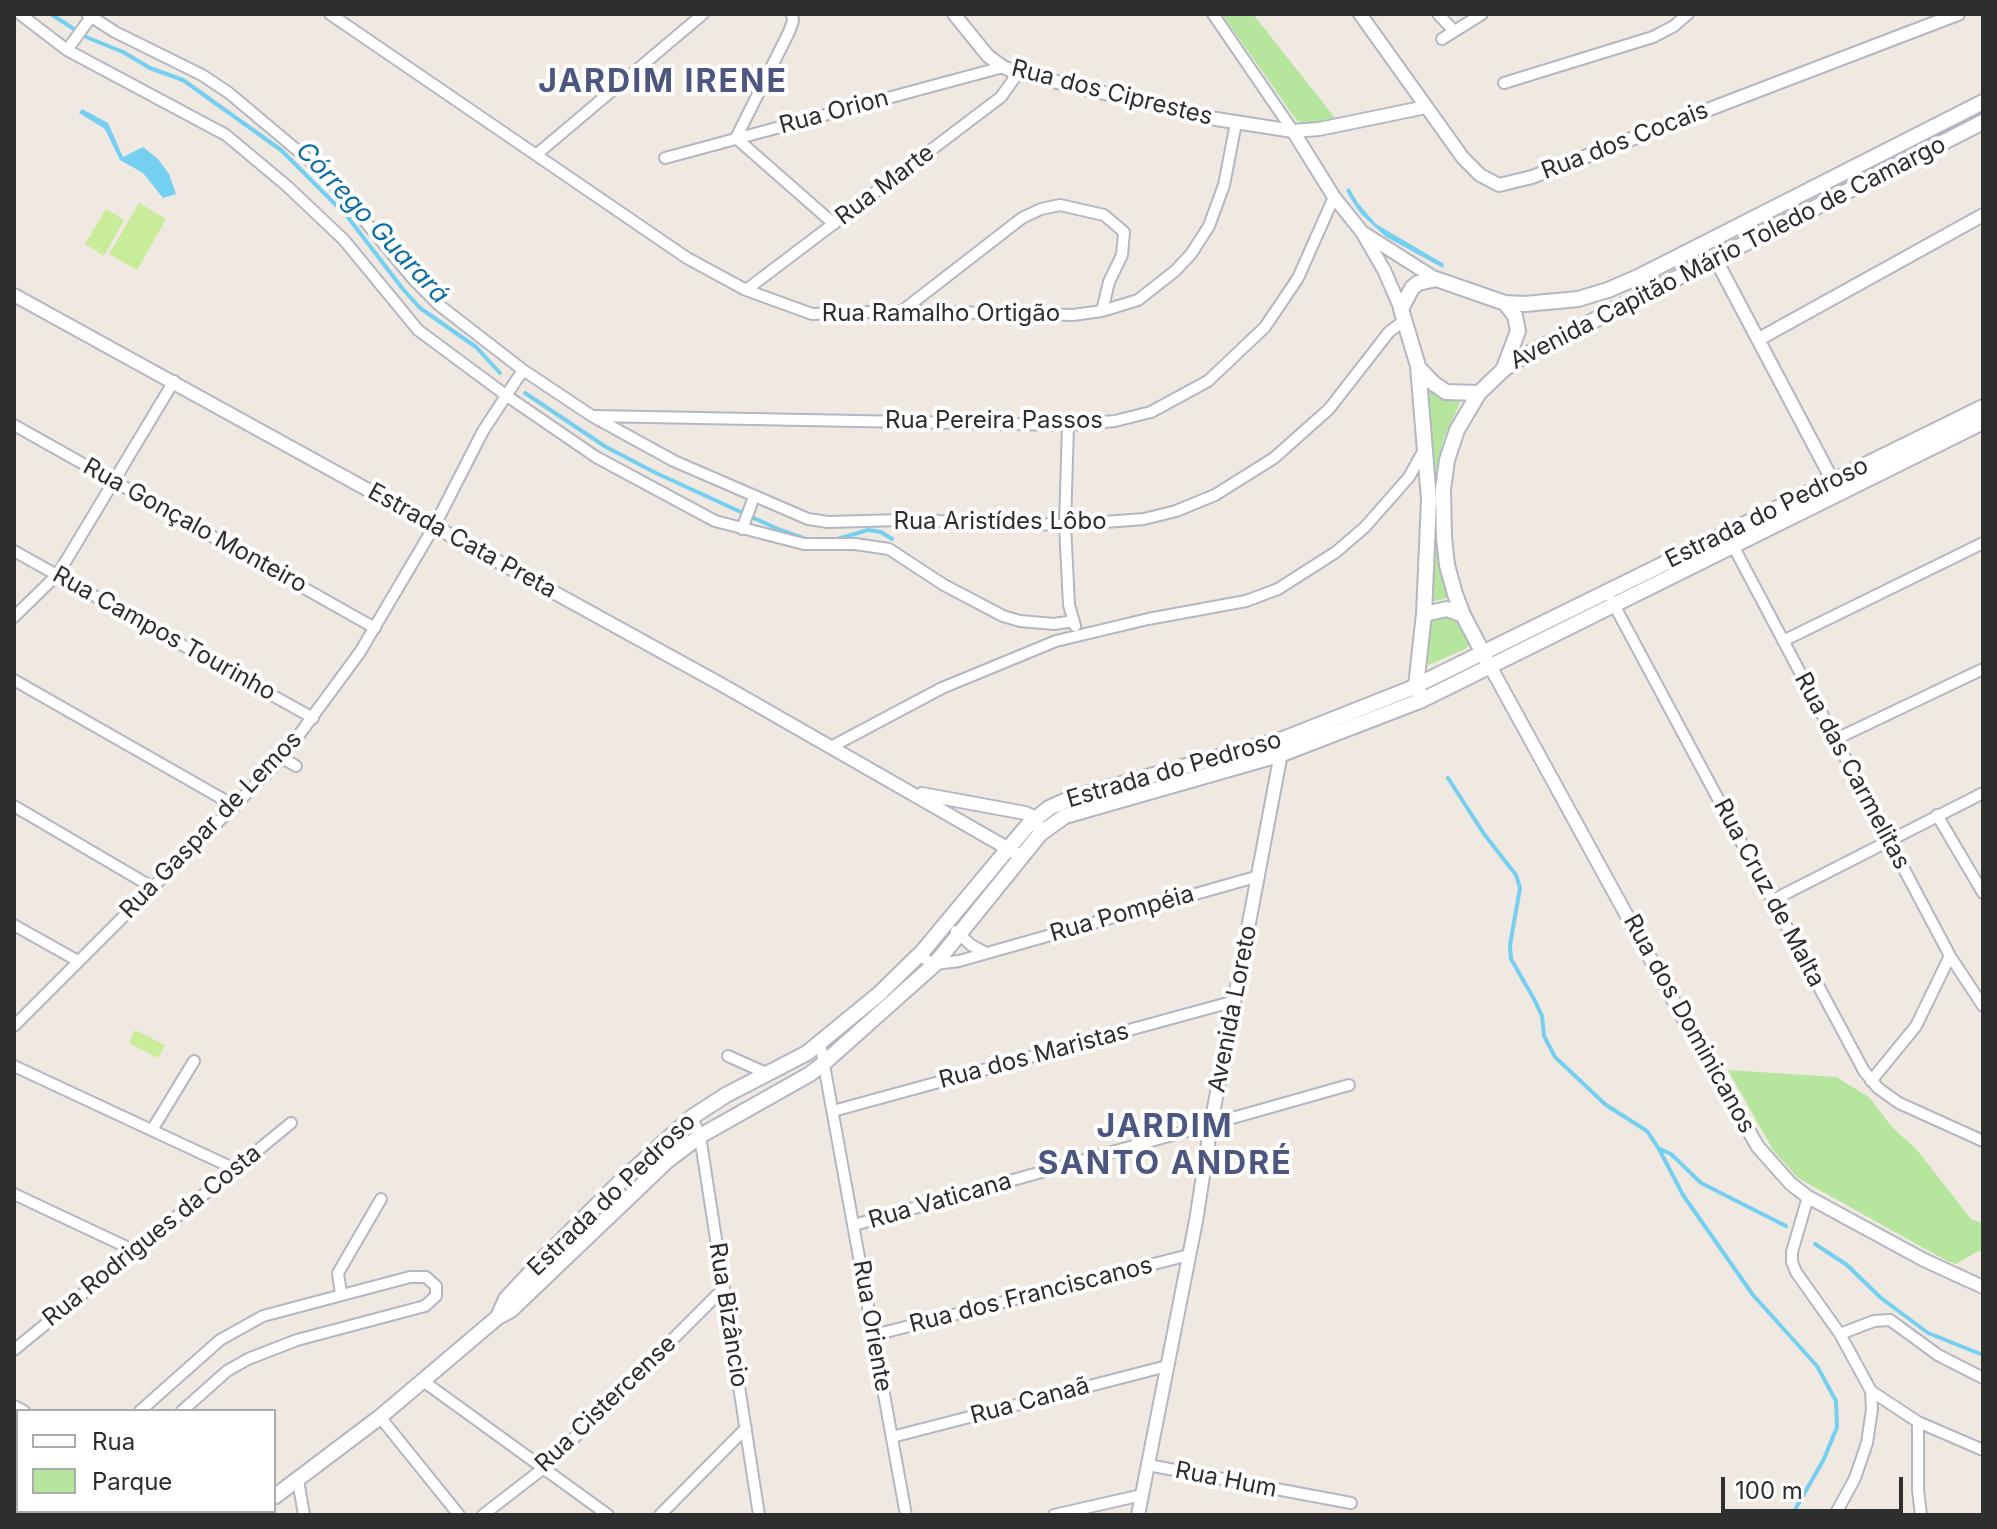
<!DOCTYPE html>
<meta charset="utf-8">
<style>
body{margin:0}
#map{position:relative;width:1997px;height:1529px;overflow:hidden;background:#efe9e1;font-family:Inter,sans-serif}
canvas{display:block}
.frame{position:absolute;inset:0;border:16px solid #2e2e2e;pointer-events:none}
.legend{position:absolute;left:16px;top:1409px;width:260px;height:104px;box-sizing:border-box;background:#fff;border:2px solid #ababab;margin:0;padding:10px 14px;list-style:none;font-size:24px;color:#2e2e2e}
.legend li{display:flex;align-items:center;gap:16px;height:40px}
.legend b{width:40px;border:2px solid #ababab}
.scale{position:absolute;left:1721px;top:1477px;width:182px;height:36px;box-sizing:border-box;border:4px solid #2e2e2e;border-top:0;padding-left:10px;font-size:24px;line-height:28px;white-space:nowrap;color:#2e2e2e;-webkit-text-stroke:6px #fff;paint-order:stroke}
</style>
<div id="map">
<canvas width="1997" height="1529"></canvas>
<div class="frame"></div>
<ul class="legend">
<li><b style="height:10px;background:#fff"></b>Rua</li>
<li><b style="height:22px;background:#b6e59e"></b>Parque</li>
</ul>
<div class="scale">100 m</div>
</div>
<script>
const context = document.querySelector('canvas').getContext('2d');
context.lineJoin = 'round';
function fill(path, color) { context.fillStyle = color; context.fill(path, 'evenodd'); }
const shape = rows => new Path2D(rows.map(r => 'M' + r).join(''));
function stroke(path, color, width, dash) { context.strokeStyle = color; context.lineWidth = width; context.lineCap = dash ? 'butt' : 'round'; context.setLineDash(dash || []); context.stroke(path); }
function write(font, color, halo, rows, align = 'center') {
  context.font = font + ' Inter,sans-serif'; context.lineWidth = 8; context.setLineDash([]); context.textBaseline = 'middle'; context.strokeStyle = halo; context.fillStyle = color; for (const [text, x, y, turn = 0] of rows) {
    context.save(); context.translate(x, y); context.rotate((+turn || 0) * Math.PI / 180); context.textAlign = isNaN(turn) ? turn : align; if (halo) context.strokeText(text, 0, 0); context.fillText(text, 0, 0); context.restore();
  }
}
fill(shape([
 [1222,14,1253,14,1335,118,1306,124,1297,121],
 [1431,391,1444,398,1458,400,1460,403,1444,438,1436,471,1436,544,1448,596,1445,599,1434,601,1431,600,1426,395],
 [1437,616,1454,616,1461,623,1470,643,1467,648,1429,665,1424,661,1430,622],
 [1728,1070,1836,1077,1869,1097,1892,1127,1917,1150,1971,1219,1983,1223,1983,1252,1978,1251,1956,1264,1947,1261,1798,1178,1773,1150]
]), '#b6e59e');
fill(shape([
 [139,203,166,219,137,270,109,254],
 [106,209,124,220,104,256,85,244],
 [135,1030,165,1045,158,1058,129,1043]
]), '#c9ec9a');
fill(shape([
 [82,109,108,123,123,157,143,147,158,159,169,174,176,194,163,198,143,173,120,160,105,129,79,113],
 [1349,188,1358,203,1376,224,1444,264,1443,268,1386,237,1361,214,1349,196,1346,190]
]), '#75cff0');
stroke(shape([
 [51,14,74,29],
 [86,37,123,52,150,68,183,80,281,150,347,216,402,288,420,308,476,347,500,373],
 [525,393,606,447,656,473,780,530,806,539],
 [834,540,868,530,881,532,892,539],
 [1448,778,1484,834,1516,875,1520,888,1510,945,1511,959,1534,999,1542,1016,1544,1036,1555,1057,1606,1105,1647,1131,1659,1149,1683,1195,1753,1295,1817,1366,1836,1401,1837,1427,1824,1459,1792,1515],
 [1660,1149,1671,1154,1701,1183,1786,1226],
 [1815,1244,1847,1265,1881,1298,1928,1333,1983,1355]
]), '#75cff0', 4);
const minor = shape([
 [20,14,67,50,226,135,287,186,344,240,418,330,507,396,596,457,715,521,804,544,855,544,889,549,944,585,1003,616,1020,621,1054,624,1074,621],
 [87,14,115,32,202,75,229,93,316,166,338,189,414,280,439,305,523,370,592,416,674,461,808,519,828,522,901,520,1065,525,1144,519,1176,511,1215,495,1274,458,1329,409,1389,332,1405,320],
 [330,14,687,258,746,290,812,314,902,311,1073,315,1102,311,1138,300,1175,271,1191,254,1209,226,1224,185,1236,123],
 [792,14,793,21,789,32,736,138,834,224],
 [1213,14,1293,131],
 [1438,14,1454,31],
 [1442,39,1482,14],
 [67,50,91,17],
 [1504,83,1653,37,1674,26,1688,14],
 [537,154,703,14],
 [665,158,1003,67],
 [746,290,1001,97,1018,73],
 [902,311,1022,218,1041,209,1060,205,1104,215,1124,232,1122,255,1109,282,1102,311],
 [594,416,1068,425,1115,421,1151,412,1208,381,1265,327,1298,278,1334,197],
 [14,425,375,628],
 [1068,425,1065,525,1069,605,1075,626],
 [742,529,754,497],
 [1730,540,1950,956,1983,1006],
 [14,551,313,718],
 [1612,601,1864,1071,1878,1088,1899,1103,1983,1141],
 [14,617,58,574,174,381],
 [1783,641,1983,543],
 [14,680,235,806],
 [1836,739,1983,669],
 [831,747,942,688,1056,641,1148,619,1246,601,1278,589,1336,552,1365,527,1409,477,1424,450],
 [282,758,296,766],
 [14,806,152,887],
 [1937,815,1983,893],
 [1773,900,1983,793],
 [14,925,78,961],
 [956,931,971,945,986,953],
 [919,956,935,964,959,961,1259,876],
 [14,1026,282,758,360,652,435,525,483,431,523,370],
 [820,1043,906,1515],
 [728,1056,766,1073],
 [14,1066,235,1169],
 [1871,1081,1916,1026,1950,956],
 [833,1111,1235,1001],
 [692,1117,700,1136,759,1515],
 [152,1130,194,1061],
 [14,1194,135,1251],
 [1808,1197,1792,1252,1792,1262,1796,1272,1840,1334,1871,1391,1872,1409,1867,1443,1855,1478,1835,1515],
 [854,1225,1349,1085],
 [341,1294,338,1273,381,1199],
 [1840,1334,1874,1321,1890,1320,1938,1355,1983,1378],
 [874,1335,1189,1255],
 [14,1350,291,1123],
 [423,1381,608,1515],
 [1871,1391,1918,1422,1983,1450],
 [14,1406,24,1411],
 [140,1411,220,1340,263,1316,410,1277,426,1277,436,1286,436,1296,425,1306,297,1340,248,1359,227,1371,182,1411],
 [380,1417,459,1515],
 [1918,1422,1918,1490,1921,1515],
 [14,1430,18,1431],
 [892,1437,1167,1366],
 [1148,1465,1351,1503],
 [298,1480,304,1515],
 [141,1511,142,1515],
 [100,1515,102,1511],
 [483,1515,545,1467,724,1288],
 [660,1515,746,1428],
 [1054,1515,1142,1495]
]);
const tertiary = shape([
 [954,14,988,56,1003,67,1018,73,1216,119,1293,131,1319,129,1426,107],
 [1360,14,1463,158,1480,175,1499,185,1532,177,1958,14],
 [1293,131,1334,197,1362,232,1384,270,1401,309],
 [1365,234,1436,279],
 [1715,258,1836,487],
 [14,295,724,686,1014,852],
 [1759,339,1983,215],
 [1490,666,1678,1009,1758,1147,1791,1184,1808,1197,1924,1260,1983,1287],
 [922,794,1025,813,1036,818,1040,834],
 [1138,1515,1196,1221,1211,1124,1282,748]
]);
const secondary = shape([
 [1418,367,1433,383,1446,392,1479,393],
 [1504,368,1518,331,1515,316,1505,303],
 [1424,614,1447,609,1463,615],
 [1486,659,1463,615,1455,594,1447,565,1444,538,1443,489,1447,460,1457,430,1479,393,1504,369,1524,356,1983,122],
 [1419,693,1416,686,1424,614,1429,500,1418,366,1401,309,1412,288,1418,283,1436,279,1505,303,1525,304,1578,299,1608,290,1638,277,1983,102],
 [498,1317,506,1299,547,1255,618,1184,692,1117,726,1095,807,1053,879,994,923,951,1007,850,1029,824,1049,808,1071,798,1283,739,1407,690,1983,407],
 [274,1497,380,1417,498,1317,511,1310,667,1161,700,1136,810,1074,824,1063,935,964,1040,834,1065,816,1282,754,1422,700,1983,422],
 [249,1515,254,1511]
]);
stroke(minor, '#b4b7c1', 14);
stroke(tertiary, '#b4b7c1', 16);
stroke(secondary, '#b4b7c1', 18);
stroke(minor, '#fff', 10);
stroke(tertiary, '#fff', 12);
stroke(secondary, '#fff', 14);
write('24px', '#2e2e2e', '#fff', [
 ["Rua dos Ciprestes",1112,93,14],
 ["Rua Orion",834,112,-15],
 ["Rua dos Cocais",1625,141,-21],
 ["Rua Marte",885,185,-37],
 ["Avenida Capitão Mário Toledo de Camargo",1728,253,-27],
 ["Rua Ramalho Ortigão",941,314],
 ["Rua Pereira Passos",994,421],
 ["Estrada do Pedroso",1767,513,-26],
 ["Rua Aristídes Lôbo",1000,522],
 ["Rua Gonçalo Monteiro",195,526,29],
 ["Estrada Cata Preta",462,541,29],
 ["Rua Campos Tourinho",164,634,29],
 ["Estrada do Pedroso",1174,770,-16],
 ["Rua das Carmelitas",1852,771,62],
 ["Rua Gaspar de Lemos",211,825,-46],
 ["Rua Cruz de Malta",1769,893,62],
 ["Rua Pompéia",1122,914,-16],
 ["Avenida Loreto",1233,1009,-79],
 ["Rua dos Dominicanos",1689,1024,61],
 ["Rua dos Maristas",1034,1056,-15],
 ["Estrada do Pedroso",612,1195,-44],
 ["Rua Vaticana",940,1201,-16],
 ["Rua Rodrigues da Costa",152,1236,-39],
 ["Rua dos Franciscanos",1031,1295,-14],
 ["Rua Bizâncio",728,1315,81],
 ["Rua Oriente",872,1326,80],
 ["Rua Canaã",1030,1401,-15],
 ["Rua Cistercense",606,1404,-44],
 ["Rua Hum",1226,1480,11]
]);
write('italic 26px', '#0d6fa3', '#fff', [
 ["Córrego Guarará",372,223,47]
]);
context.letterSpacing = '2px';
write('bold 32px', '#4d5680', '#fff', [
 ["JARDIM IRENE",663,82],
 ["JARDIM",1165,1127],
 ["SANTO ANDRÉ",1165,1164]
]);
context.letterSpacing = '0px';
</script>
